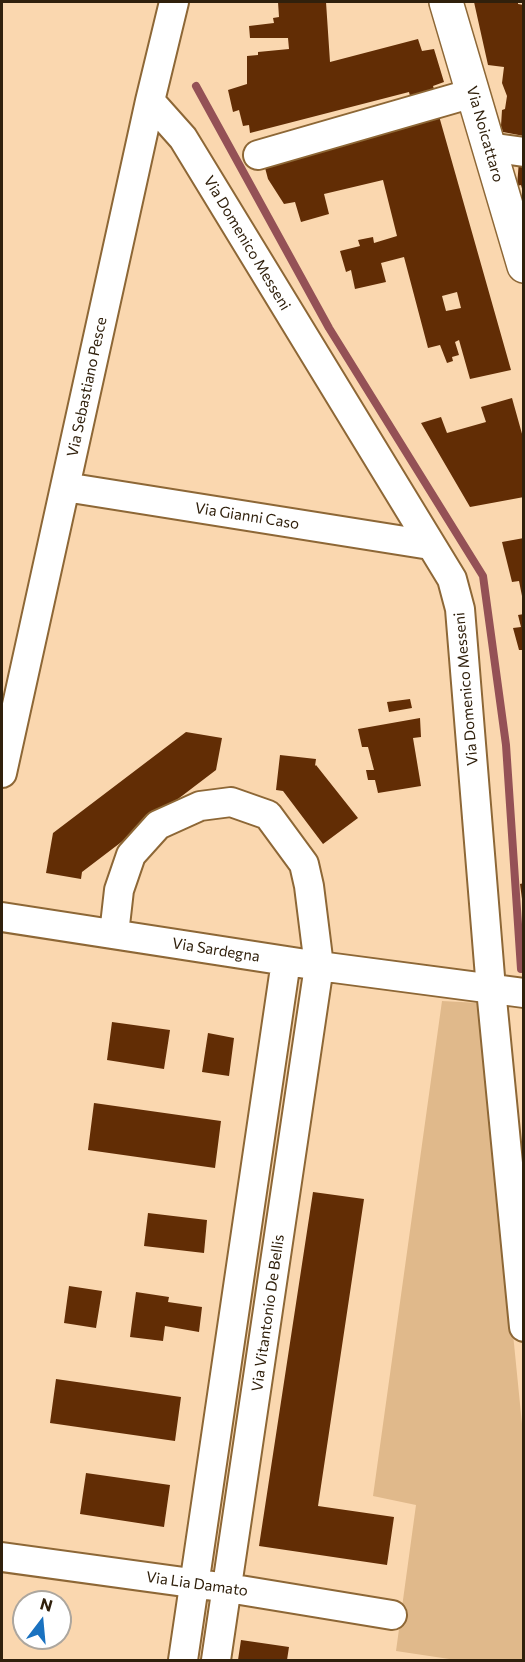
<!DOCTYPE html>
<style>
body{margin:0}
#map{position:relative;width:525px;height:1662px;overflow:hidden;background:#fad7af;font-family:Commissioner,sans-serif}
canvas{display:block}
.frame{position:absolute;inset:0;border:3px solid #30200c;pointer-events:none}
.north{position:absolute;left:12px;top:1590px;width:60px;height:60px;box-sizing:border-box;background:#fff;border:2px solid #aca69e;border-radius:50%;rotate:16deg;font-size:16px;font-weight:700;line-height:24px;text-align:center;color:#30200c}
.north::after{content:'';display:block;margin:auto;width:21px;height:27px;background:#1a72c0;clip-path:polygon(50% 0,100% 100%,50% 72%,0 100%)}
</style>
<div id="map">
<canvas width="525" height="1662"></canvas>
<div class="frame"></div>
<div class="north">N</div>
</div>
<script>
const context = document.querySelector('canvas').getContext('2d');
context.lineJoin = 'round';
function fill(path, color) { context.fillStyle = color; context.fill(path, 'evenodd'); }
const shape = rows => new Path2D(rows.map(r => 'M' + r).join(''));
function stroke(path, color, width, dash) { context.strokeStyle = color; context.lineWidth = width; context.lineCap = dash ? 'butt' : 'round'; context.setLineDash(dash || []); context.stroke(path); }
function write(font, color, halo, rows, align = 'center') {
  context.font = font + ' Commissioner,sans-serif'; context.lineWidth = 6; context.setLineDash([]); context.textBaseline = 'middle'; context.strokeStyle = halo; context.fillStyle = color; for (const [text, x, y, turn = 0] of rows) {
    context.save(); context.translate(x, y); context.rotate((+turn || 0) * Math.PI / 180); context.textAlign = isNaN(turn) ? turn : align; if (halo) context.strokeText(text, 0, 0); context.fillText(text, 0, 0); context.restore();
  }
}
fill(shape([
 [442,1001,480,1003,523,1434,523,1660,456,1660,396,1651,416,1505,373,1496]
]), '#e0b98b');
stroke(shape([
 [196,86,329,328,483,576,506,745,521,969]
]), '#945156', 8);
fill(shape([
 [278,2,326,2,330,62,418,39,422,51,434,49,444,82,433,86,434,89,410,96,409,92,250,133,249,125,243,126,239,110,233,112,228,90,247,84,247,56,258,55,258,52,289,49,288,38,250,38,249,26,274,23,273,18,279,17],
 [474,2,518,2,518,4,524,5,524,136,503,132,501,126,502,110,505,109,507,96,502,83,504,67,488,65],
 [439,116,511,370,470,379,459,340,455,342,459,355,452,357,453,361,447,363,440,345,428,348,404,257,381,263,386,282,355,289,351,270,346,272,340,251,360,246,358,240,373,237,374,243,397,236,383,180,324,194,329,214,301,222,295,202,284,204,268,179,264,164],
 [457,292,461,308,446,311,442,296],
 [519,161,524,162,523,192,521,185,517,186],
 [512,398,524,441,524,497,470,507,421,423,441,417,447,433,486,422,481,407],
 [524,538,524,595,522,596,519,581,512,582,502,542],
 [524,614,524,650,519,650,513,628,521,627,518,615],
 [410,699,412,708,389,712,387,702],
 [420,718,421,737,413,738,421,786,378,793,375,780,368,780,366,770,374,770,368,747,362,747,358,729],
 [186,732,222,738,216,770,82,872,81,879,46,873,53,833],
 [280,755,316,759,315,766,316,765,358,818,323,844,283,791,276,790],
 [524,883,524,899,522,899,520,884],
 [112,1022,170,1030,164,1069,107,1060],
 [208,1033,234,1038,229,1076,202,1072],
 [94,1103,221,1121,215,1168,88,1150],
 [313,1192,364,1199,318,1506,394,1517,387,1565,259,1546],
 [148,1213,207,1220,204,1253,144,1246],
 [69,1286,102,1291,96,1328,64,1323],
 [136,1292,169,1297,168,1302,202,1307,199,1332,165,1326,163,1341,130,1337],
 [56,1379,181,1397,175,1441,50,1423],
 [86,1473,170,1485,164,1527,80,1514],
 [241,1640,289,1647,287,1660,238,1660]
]), '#622d05');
const street = shape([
 [150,101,183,138,452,579,460,609,491,989,524,1327],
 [488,147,524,152],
 [258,155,473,93],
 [65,487,430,545],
 [2,773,150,101,174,2],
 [2,917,319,966,524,993],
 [114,934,119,890,131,855,158,825,200,806,231,802,268,815,304,864,309,886,319,966,216,1660],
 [2,1557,228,1588,392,1615],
 [183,1660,286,961]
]);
const secondary = shape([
 [446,2,524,266]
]);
stroke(street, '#8d6736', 32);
stroke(secondary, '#8d6736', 36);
stroke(street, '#fff', 28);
stroke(secondary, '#fff', 33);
write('15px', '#30200c', '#fff', [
 ["Via Noicattaro",485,134,74],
 ["Via Domenico Messeni",247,243,59],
 ["Via Sebastiano Pesce",87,387,-78],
 ["Via Gianni Caso",247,516,9],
 ["Via Domenico Messeni",466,689,-95],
 ["Via Sardegna",216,950,9],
 ["Via Vitantonio De Bellis",268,1313,-82],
 ["Via Lia Damato",197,1584,8]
]);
</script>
